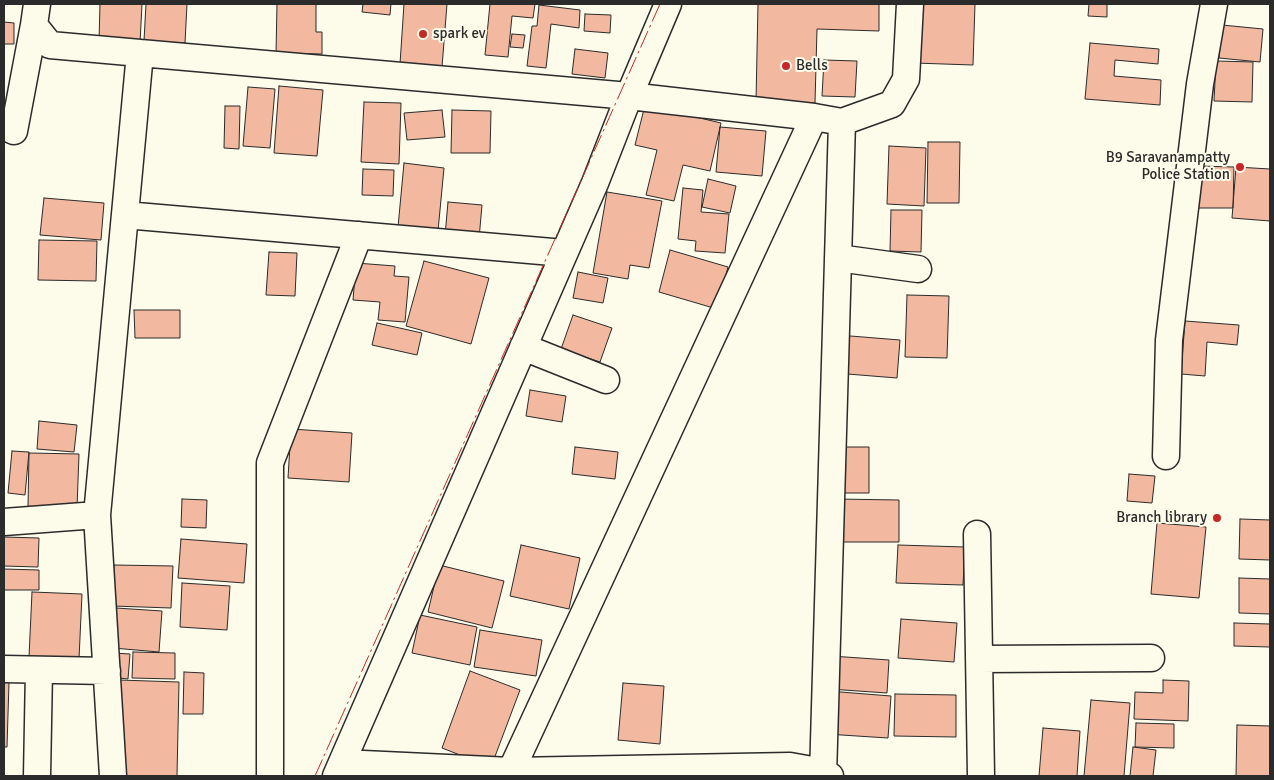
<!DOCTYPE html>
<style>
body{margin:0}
#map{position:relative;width:1274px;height:780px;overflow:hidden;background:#fdfbea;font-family:Signika,sans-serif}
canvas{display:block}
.frame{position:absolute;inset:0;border:5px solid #2b2b2b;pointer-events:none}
</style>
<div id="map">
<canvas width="1274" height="780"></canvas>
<div class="frame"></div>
</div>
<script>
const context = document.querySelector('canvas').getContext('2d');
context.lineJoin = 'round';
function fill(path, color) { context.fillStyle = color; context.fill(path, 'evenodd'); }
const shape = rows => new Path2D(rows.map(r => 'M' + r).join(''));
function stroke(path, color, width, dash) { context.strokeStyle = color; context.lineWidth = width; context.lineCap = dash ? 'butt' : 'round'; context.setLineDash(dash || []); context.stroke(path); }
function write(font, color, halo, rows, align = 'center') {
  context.font = font + ' Signika,sans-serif'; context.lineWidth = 4; context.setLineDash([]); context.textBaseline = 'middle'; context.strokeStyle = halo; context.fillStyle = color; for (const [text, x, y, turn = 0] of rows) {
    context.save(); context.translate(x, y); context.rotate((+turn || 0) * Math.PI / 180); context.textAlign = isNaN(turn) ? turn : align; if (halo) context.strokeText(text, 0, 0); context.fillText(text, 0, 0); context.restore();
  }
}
const building = shape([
 [100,4,142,4,140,43,99,41,100,4],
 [146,4,187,4,185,43,144,41,146,4],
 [277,4,316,4,316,32,322,32,322,54,276,53,277,4],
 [363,4,391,4,390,15,362,12,363,4],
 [404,4,447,4,442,67,400,64,404,4],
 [490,4,535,4,533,18,512,16,508,57,485,55,490,4],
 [758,4,879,4,879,31,817,29,815,103,756,101,758,4],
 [916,4,975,4,973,65,914,63,916,4],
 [1089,4,1107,4,1107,17,1088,16,1089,4],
 [539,5,580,10,579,28,551,24,546,68,527,66,532,26,537,26,539,5],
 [585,14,611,15,610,33,584,31,585,14],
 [4,22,14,23,14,44,4,44,4,22],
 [1222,25,1263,29,1260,62,1219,58,1222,25],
 [512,34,525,35,523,48,510,47,512,34],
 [1090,43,1159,49,1158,64,1115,60,1114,76,1161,80,1160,105,1085,99,1090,43],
 [575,49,608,53,605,78,572,74,575,49],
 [824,60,857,61,855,97,822,96,824,60],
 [1216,61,1253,62,1252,102,1214,101,1216,61],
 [279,86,323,90,317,156,274,153,279,86],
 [248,87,275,89,270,148,243,146,248,87],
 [364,102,401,103,399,164,361,162,364,102],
 [645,105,721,123,710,171,683,165,674,201,646,195,657,150,635,145,645,105],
 [225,106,240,106,239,149,224,148,225,106],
 [442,110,445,137,407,140,404,113,442,110],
 [452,110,491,111,490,153,451,153,452,110],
 [720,127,766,131,762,176,716,172,720,127],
 [928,142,960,142,959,203,927,203,928,142],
 [889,146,926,148,924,206,887,204,889,146],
 [404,163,444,168,438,231,398,227,404,163],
 [1199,166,1234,167,1233,208,1198,208,1199,166],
 [1236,167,1270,169,1270,221,1232,218,1236,167],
 [363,169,394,170,393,196,362,195,363,169],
 [708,179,736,186,730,213,702,207,708,179],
 [683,188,703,190,701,212,729,214,725,253,695,251,696,241,678,239,683,188],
 [607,192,662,201,649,268,630,265,628,279,593,273,607,192],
 [44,198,104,203,101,240,40,235,44,198],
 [448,202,482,205,479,239,445,236,448,202],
 [891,210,922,210,921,252,890,251,891,210],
 [39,240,97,241,96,281,38,280,39,240],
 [670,250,728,267,717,309,659,292,670,250],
 [269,252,297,253,295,296,266,295,269,252],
 [424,261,489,278,471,344,406,326,424,261],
 [356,263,395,266,394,276,409,277,405,322,378,320,380,302,353,300,356,263],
 [578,272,608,278,603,303,573,298,578,272],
 [907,295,949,296,947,358,905,357,907,295],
 [134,310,180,310,180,338,135,338,134,310],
 [573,315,612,328,600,362,561,349,573,315],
 [1185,321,1239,325,1237,345,1207,342,1205,376,1181,374,1185,321],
 [377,323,422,333,417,355,372,345,377,323],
 [838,335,900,340,897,378,835,373,838,335],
 [530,390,566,396,562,422,526,416,530,390],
 [39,421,77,425,74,452,37,449,39,421],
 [291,429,352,433,349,482,288,478,291,429],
 [575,447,618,452,615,479,572,474,575,447],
 [839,447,869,447,869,493,838,493,839,447],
 [12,451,29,452,25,495,8,493,12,451],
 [29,453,79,454,77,508,28,507,29,453],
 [1129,474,1155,476,1152,503,1127,501,1129,474],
 [182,499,207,500,206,528,181,527,182,499],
 [836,499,899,500,899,542,835,542,836,499],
 [1240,519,1270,520,1270,560,1239,559,1240,519],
 [1157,523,1206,527,1199,598,1151,594,1157,523],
 [4,537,39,538,38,567,4,566,4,537],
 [181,539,247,544,244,583,178,578,181,539],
 [521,545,580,558,569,609,510,596,521,545],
 [898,545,965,547,963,585,896,583,898,545],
 [114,565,173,566,171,608,113,606,114,565],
 [439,565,504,581,492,628,428,612,439,565],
 [4,569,39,570,39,590,4,590,4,569],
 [1239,578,1270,579,1270,614,1239,613,1239,578],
 [182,583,230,586,227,630,180,627,182,583],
 [32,592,82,594,79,659,29,657,32,592],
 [116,608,162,611,159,652,113,648,116,608],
 [420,615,477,627,470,665,412,653,420,615],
 [901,619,957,623,954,662,898,658,901,619],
 [1234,623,1270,624,1270,647,1234,646,1234,623],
 [480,630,542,640,536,676,474,667,480,630],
 [133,652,175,653,175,679,132,678,133,652],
 [113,653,130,654,128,679,111,677,113,653],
 [831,656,889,660,887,693,829,689,831,656],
 [470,671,520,690,491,767,442,748,470,671],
 [184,672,204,673,203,714,183,714,184,672],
 [119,680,179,682,177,776,117,776,119,680],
 [1163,680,1189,681,1188,721,1134,719,1135,692,1163,693,1163,680],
 [4,682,9,682,7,747,4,747,4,682],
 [623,683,664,686,660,744,618,740,623,683],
 [828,691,891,696,888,738,826,734,828,691],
 [895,694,956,695,956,737,894,736,895,694],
 [1091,700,1130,703,1124,776,1084,776,1091,700],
 [1136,723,1174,724,1174,748,1135,747,1136,723],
 [1237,725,1270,726,1270,776,1236,776,1237,725],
 [1043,728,1080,731,1077,776,1039,776,1043,728],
 [1133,747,1156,750,1153,776,1130,776,1133,747]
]);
fill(building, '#f2b8a0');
stroke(building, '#2b2b2b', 1);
const minor = shape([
 [37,4,34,25,50,45,140,53],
 [4,126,14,131,34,25],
 [125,215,564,253],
 [838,258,918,269],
 [523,347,606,380],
 [1166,456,1169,340,1200,84,1214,4],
 [97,515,113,776],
 [4,522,97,515,140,53,629,96,814,117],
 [977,534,981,776],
 [979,659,1151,658],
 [4,669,107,671],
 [342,763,511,771,790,766,823,772,830,776],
 [511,771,814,117,842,122,892,104,906,79,910,4],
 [37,776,39,670],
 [270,776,270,463,359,235],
 [336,776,595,183,629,96,668,4],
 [823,776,842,122]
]);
stroke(minor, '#2b2b2b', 29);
stroke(minor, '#fdfbea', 26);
stroke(shape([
 [315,776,660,4]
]), '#c62828', 1, [18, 4, 2.5, 4]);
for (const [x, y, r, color] of [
 [423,34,5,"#c62828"],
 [786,66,5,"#c62828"],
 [1240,167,5,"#c62828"],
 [1217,518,5,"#c62828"]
]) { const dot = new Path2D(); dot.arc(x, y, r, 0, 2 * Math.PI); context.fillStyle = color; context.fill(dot); stroke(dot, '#fdfbea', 2); }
write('15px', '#2b2b2b', '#fdfbea', [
 ["spark ev",433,34],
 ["Bells",796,66],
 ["B9 Saravanampatty",1230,158,"right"],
 ["Police Station",1230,175,"right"],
 ["Branch library",1207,518,"right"]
], 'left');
</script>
